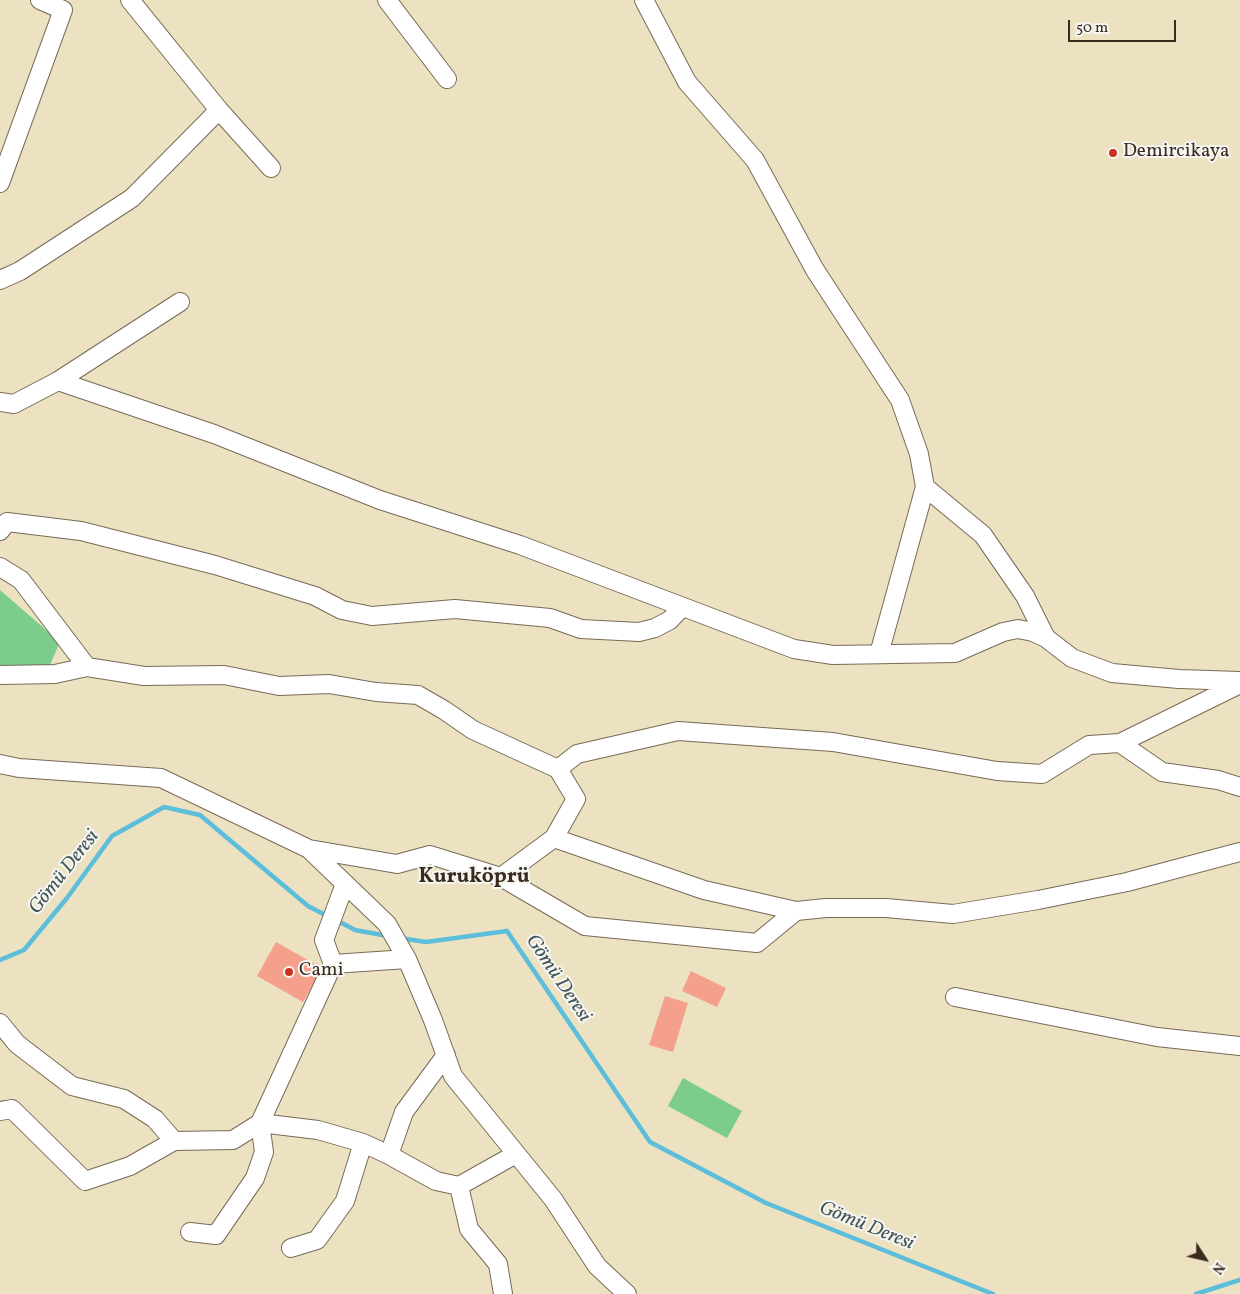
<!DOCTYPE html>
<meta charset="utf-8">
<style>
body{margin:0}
#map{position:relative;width:1240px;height:1294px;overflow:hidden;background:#ece1c1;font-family:Vollkorn,serif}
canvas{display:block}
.north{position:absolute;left:1180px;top:1234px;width:50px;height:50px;-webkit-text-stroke:4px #f6f6f2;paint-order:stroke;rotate:125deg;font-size:14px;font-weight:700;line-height:20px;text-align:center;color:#3b2a1e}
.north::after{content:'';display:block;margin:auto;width:18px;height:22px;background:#3b2a1e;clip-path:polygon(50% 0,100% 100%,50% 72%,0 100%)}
.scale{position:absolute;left:1068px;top:20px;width:108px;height:22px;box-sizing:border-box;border:2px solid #3b2a1e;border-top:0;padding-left:6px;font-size:15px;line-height:18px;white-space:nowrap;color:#3b2a1e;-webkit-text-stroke:4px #f6f6f2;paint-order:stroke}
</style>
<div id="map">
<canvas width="1240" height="1294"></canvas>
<div class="north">N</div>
<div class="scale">50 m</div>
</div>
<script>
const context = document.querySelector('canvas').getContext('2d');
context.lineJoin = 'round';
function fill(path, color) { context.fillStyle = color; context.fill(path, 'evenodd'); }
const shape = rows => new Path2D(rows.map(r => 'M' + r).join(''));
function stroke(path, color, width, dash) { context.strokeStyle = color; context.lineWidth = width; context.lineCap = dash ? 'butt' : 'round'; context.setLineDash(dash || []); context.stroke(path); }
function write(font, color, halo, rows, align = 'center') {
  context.font = font + ' Vollkorn,serif'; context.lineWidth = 4; context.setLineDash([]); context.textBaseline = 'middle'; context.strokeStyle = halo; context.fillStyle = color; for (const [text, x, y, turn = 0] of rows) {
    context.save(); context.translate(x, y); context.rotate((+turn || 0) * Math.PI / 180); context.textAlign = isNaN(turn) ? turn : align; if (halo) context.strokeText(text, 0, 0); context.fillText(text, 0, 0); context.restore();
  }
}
fill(shape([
 [0,590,60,642,49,667,0,668],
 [683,1078,742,1111,727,1138,668,1106]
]), '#7bcc8d');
stroke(shape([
 [336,920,355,930,388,936],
 [400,938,426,942,507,931,650,1142,766,1203,993,1294],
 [0,960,24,950,67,898,112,836,164,807,200,815,308,906,329,917],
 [1196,1294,1240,1280]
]), '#5cbedb', 4.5);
fill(shape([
 [276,942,322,968,303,1002,257,976],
 [691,971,726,988,717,1007,682,991],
 [665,996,688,1003,673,1052,649,1045]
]), '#f59f8d');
const minor = shape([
 [130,0,219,110,271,168],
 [387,0,447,79],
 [644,0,687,82,755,160,815,270,900,400,919,454,925,487,983,535,1025,596,1046,638],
 [0,183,63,10,40,0],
 [0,280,20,271,132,198,219,110],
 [58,381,180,302],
 [0,402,14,404,58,381,214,434,380,500,520,545,794,649,833,655,955,653,1003,632,1018,629,1033,632,1046,638,1072,658,1112,673,1179,679,1240,681],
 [0,531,7,522,81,531,215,565,315,596,342,610,372,616,455,609,550,618,581,629,639,632,655,628,670,620,682,607],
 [0,567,21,580,87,667],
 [879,654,925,487],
 [0,675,55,674,87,667,144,676,224,675,279,686,329,684,376,692,418,695,444,710,473,730,558,769,576,799,554,838,501,877],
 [1120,743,1162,772,1218,780,1240,787],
 [0,764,19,768,161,778,309,849,387,924,407,959,433,1020,453,1076,553,1199,597,1266,627,1294],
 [558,769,577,754,678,731,833,742,997,771,1042,774,1089,745,1120,743,1240,684],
 [554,838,704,890,796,911],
 [309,849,397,864,430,855,501,877,585,926,757,943,796,911,826,908,886,908,953,914,1038,900,1127,882,1240,852],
 [333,964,407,959],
 [955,997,1157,1037,1240,1046],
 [0,1023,17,1044,72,1086,124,1099,155,1119,174,1141],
 [0,1111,12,1109,85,1181,130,1166,174,1141,233,1140,260,1123,333,964,324,940,345,884],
 [389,1155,404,1112,446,1055],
 [459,1186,469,1229,498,1264,503,1294],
 [190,1232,216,1235,255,1178,264,1152,260,1123,318,1130,363,1143,389,1155,436,1181,459,1186,516,1154],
 [291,1248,317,1240,345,1201,363,1143]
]);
stroke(minor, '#796a57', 20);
stroke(minor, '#fff', 18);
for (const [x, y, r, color] of [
 [1113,153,5,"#c8321e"],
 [289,972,5,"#c8321e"]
]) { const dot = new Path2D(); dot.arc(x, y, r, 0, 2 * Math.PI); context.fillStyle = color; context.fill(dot); stroke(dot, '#f6f6f2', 2); }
write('19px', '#3b2a1e', '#f6f6f2', [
 ["Demircikaya",1123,153],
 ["Cami",299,972]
], 'left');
write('italic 20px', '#455657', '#f6f6f2', [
 ["Gömü Deresi",65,873,-52],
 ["Gömü Deresi",557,979,56],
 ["Gömü Deresi",866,1227,22]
]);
write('bold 21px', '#3b2a1e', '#f6f6f2', [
 ["Kuruköprü",474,878]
]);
</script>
